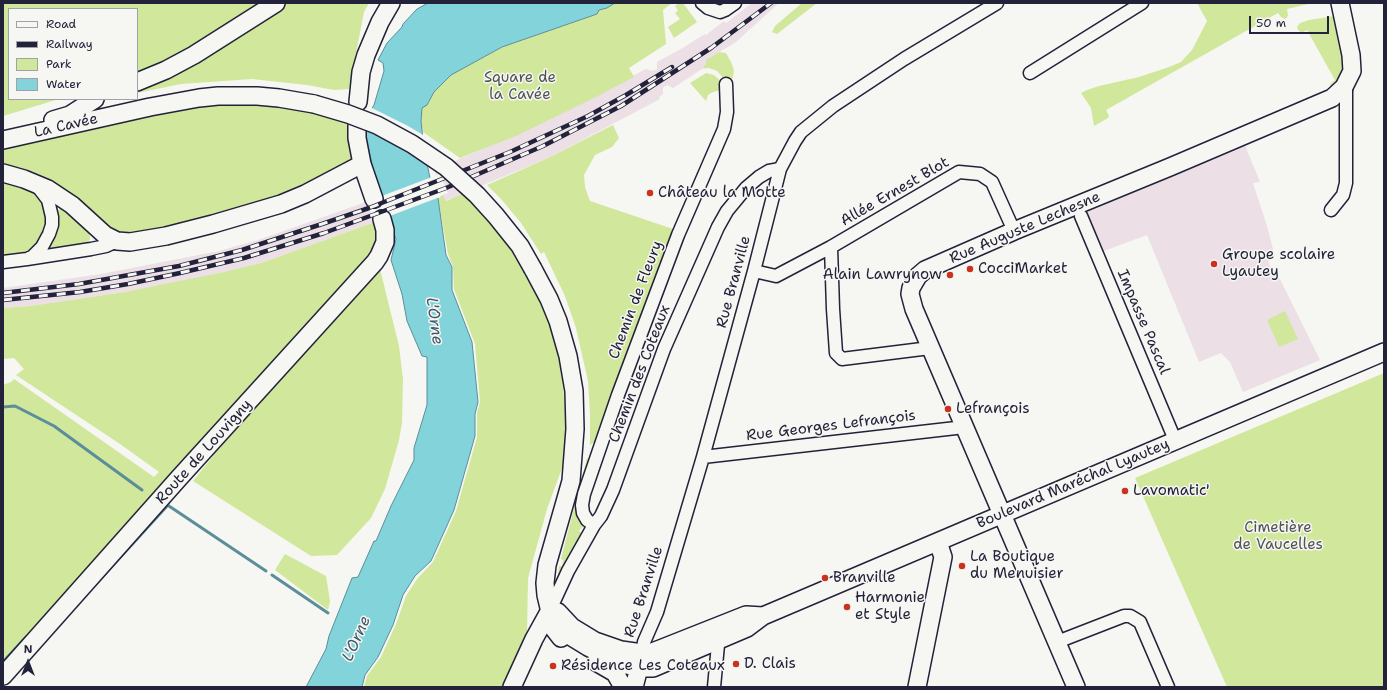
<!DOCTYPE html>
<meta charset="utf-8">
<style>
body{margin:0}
#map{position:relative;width:1387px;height:690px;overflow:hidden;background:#f6f6f2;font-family:"Shantell Sans",sans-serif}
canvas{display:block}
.frame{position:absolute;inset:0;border:4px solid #22223b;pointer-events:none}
.legend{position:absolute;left:8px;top:8px;width:130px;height:92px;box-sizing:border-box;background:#f6f6f2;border:1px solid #a1a1a9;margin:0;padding:5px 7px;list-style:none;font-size:12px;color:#22223b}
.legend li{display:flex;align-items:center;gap:8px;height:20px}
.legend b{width:20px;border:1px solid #a1a1a9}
.north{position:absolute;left:8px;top:642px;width:40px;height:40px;-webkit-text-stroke:3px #f6f6f2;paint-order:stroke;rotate:0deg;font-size:11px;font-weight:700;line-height:16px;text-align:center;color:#22223b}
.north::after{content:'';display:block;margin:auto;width:14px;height:18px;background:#22223b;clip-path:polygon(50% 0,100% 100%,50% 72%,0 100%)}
.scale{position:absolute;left:1249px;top:16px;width:80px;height:18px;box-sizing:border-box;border:2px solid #22223b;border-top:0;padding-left:5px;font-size:12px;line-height:14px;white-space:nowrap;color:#22223b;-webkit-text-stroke:3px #f6f6f2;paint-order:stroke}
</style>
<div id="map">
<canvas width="1387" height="690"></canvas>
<div class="frame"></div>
<ul class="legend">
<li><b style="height:5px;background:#f6f6f2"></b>Road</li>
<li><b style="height:5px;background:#22223b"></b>Railway</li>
<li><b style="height:11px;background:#d1e79c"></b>Park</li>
<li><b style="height:11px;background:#83d4da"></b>Water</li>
</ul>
<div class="north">N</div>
<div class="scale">50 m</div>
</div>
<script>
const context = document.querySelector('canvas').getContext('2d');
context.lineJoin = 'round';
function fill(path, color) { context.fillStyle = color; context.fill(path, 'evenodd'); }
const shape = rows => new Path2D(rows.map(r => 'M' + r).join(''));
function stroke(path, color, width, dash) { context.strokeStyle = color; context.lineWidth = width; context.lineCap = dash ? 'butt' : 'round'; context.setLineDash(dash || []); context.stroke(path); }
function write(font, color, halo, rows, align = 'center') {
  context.font = font + ' "Shantell Sans",sans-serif'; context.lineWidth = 3; context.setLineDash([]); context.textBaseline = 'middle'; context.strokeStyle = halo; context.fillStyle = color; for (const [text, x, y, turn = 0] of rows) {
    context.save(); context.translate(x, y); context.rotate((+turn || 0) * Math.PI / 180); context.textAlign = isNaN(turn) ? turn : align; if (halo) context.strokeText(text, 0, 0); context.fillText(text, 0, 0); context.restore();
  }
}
fill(shape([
 [752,3,779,3,736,42,711,57,712,69,709,68,702,69,673,88,667,85,663,88,663,94,659,97,660,99,548,158,445,201,443,195,448,193,440,174,436,175,434,170,524,131,567,110,646,69,653,71,657,69,657,62,681,49,705,34,706,35,724,21,726,23],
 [1244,143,1260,182,1253,183,1267,226,1275,257,1268,258,1271,272,1276,271,1320,360,1243,392,1230,362,1221,353,1199,362,1147,235,1101,252,1083,212,1225,153,1229,150],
 [366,202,375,222,261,263,181,282,125,292,30,306,3,308,3,288,101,274,219,251,258,240]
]), '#ecdfe6');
fill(shape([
 [3,3,259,3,171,59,137,74,137,9,9,9,9,99,59,99,3,116],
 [285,3,369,3,364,12,349,89,334,90,307,85,252,79,181,84,137,93,137,85,262,17],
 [615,3,672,3,663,10,666,44,629,68,634,77,594,98,516,136,460,158,423,132,421,121,422,108,427,105,434,92,451,75,502,47,597,14,598,10,607,8],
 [679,3,683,3,697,22,674,38,668,27,680,19,675,13,678,11,675,6],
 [802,3,817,3,777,34,772,32,775,26],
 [1197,3,1307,3,1308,4,1287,9,1288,16,1285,19,1281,17,1278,13,1106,110,1109,116,1108,118,1094,126,1091,108,1081,93,1087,90,1099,86,1139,77,1169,67,1181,62,1192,50,1207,21],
 [1335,16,1345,61,1343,77,1332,89,1330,88,1330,84,1335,80,1307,30,1303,32,1301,32,1298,30,1297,27,1300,23,1309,20],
 [719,52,726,53,731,62,734,70,732,82,727,82,717,71,709,68,704,68,704,66,706,64,706,60],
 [706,73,714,75,721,81,721,90,713,92,708,95,706,101,690,83],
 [248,103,289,106,352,123,353,160,264,206,124,238,3,167,3,145,185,105],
 [613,125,619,138,612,147,595,155,584,175,585,187,590,201,673,229,596,441,590,445,590,414,588,381,576,328,565,296,544,252,541,254,521,223,502,200,487,185,548,158],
 [3,179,33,190,43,203,46,213,46,225,42,236,35,245,26,253,12,258,3,259],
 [464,193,475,204,509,245,526,273,547,317,560,361,567,423,565,460,547,509,528,578,527,632,505,687,364,687,367,676,381,657,396,624,406,596,417,579,433,562,456,511,477,437,477,413,480,402,475,344,454,289,453,267,448,254,438,198,443,195,446,201],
 [63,206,89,229,90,239,85,245,55,252,50,249,49,245,55,229,57,211],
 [375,222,378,230,371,253,352,281,3,666,3,385,11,382,14,379,154,477,159,472,120,444,16,375,24,369,14,358,3,359,3,308,30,306,125,292,219,273,261,263],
 [380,269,399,346,403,379,402,423,399,440,385,489,371,518,337,555,311,556,193,481,230,435],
 [1285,311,1298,339,1279,347,1267,320],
 [1384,373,1384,687,1227,687,1135,478],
 [587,458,590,461,577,511,580,523,585,527,586,529,582,527,579,531,583,534,558,579,559,566,562,566,563,560,561,559],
 [285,554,326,576,330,601,328,610,275,570]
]), '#d1e79c');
const water = shape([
 [428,3,615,3,607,8,599,10,597,14,502,47,451,75,434,92,427,105,422,108,421,121,424,149,430,178,438,198,446,255,452,267,452,290,472,342,478,402,475,414,475,436,454,510,431,561,415,576,403,595,393,625,378,657,365,675,362,687,306,687,326,649,329,636,352,578,358,577,374,541,376,541,391,506,414,460,414,448,427,405,427,357,422,356,407,321,402,294,391,260,396,239,378,189,366,141,366,129,369,113,374,105,384,71,383,63,378,60,387,43,402,27,403,24,417,9,428,3]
]);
fill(water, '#83d4da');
stroke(water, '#5c8d9a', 1);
fill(shape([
 [370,107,408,126,425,136,426,149,366,119,367,112],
 [432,177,440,197,387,217,379,197]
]), '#f6f6f2');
stroke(shape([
 [3,407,15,406,54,426,142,490],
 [166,504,266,571],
 [272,575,328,613],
 [94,586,168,505],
 [3,662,26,637]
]), '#5c8d9a', 3);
const street = shape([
 [702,3,708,8,720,12,725,10,735,3],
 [1030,73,1142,3],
 [1331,210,1343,195,1346,183,1346,84],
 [1081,216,1175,440],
 [29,258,32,257,42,247,49,234,52,225,52,217,48,200,38,187],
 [3,262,27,259,91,249,106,246,117,241],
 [754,271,776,276,831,247],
 [930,348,842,359,836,353,833,309,831,247,959,172,980,174,992,182,1014,231],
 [703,457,956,428,963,425],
 [594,525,587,520,583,513,582,505,584,494,618,395,678,235,724,129,727,112,726,84],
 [550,610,568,571,594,525,601,516,613,490,664,349,718,227,727,211,746,188,759,177,769,171,780,169],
 [1057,642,1124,616,1130,616,1140,622,1168,687],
 [641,659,644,642,657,612,703,457,754,271,780,169,795,141,801,132,833,106,904,59,997,3],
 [714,687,719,634]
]);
const secondary = shape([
 [137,82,166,70,194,55,276,3],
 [358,102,361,72,366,55,380,22,391,3],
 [53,120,70,115,95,99],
 [357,126,357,138,362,164,374,199],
 [3,140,150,107,199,98,218,96,257,96,279,98,314,104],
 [3,173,24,179,48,189,72,205,105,235,117,241,130,242,166,236,213,224,281,204,305,194,362,164],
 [533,269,549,299,558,321,568,356,574,391,575,429,571,481,547,565,545,583,546,595,554,629,561,638],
 [550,610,558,612,572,627,595,641,621,650,642,653,652,652,660,649,746,615,763,616],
 [554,629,570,636,588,647,619,663,639,668,653,668,747,628,763,616,1384,352],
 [596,662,615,673,623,687],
 [3,676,179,478,375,262,379,256,385,242,385,230,382,219],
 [512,687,534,639,550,610],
 [634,687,639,668],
 [917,687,943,557,938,542],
 [1076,687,914,309,910,294,911,288,918,276,925,270,1014,231,1170,167,1332,98,1344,87,1352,71,1351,55,1340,3]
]);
stroke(street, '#22223b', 15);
stroke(secondary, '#22223b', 20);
stroke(street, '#f6f6f2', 12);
stroke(secondary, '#f6f6f2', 17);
const rail = shape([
 [3,293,79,284,179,266,242,250,322,224,369,208,510,152,588,116,626,95,672,67],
 [3,300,80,292,128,284,180,273,244,258,324,233,446,188,543,146,621,106,711,48,771,3]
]);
stroke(rail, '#22223b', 4.5);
stroke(rail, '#f6f6f2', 3, [9]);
const secondaryBridge = shape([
 [314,104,348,114,377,125,412,144,446,167,477,195,496,216,520,246,533,269]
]);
stroke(secondaryBridge, '#22223b', 20, []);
stroke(secondaryBridge, '#f6f6f2', 17);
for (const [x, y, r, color] of [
 [650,193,4,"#c8321e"],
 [1214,264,4,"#c8321e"],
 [970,269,4,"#c8321e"],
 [950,275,4,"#c8321e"],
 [948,409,4,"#c8321e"],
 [1125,491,4,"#c8321e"],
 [962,566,4,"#c8321e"],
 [825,578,4,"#c8321e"],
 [847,607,4,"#c8321e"],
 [736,664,4,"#c8321e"],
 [553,666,4,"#c8321e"]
]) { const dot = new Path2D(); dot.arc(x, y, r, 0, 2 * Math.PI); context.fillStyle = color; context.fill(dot); stroke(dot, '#f6f6f2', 1.5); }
write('15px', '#4e5353', '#f6f6f2', [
 ["Square de",520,78],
 ["la Cavée",520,95],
 ["Cimetière",1278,528],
 ["de Vaucelles",1278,545]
]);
write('15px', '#22223b', '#f6f6f2', [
 ["La Cavée",66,126,-13],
 ["Allée Ernest Blot",895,192,-30],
 ["Rue Auguste Lechesne",1025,228,-23],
 ["Rue Branville",734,282,-75],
 ["Chemin de Fleury",636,300,-69],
 ["Impasse Pascal",1143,322,67],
 ["Chemin des Coteaux",640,374,-69],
 ["Rue Georges Lefrançois",831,426,-7],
 ["Route de Louvigny",204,452,-48],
 ["Boulevard Maréchal Lyautey",1073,484,-23],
 ["Rue Branville",644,592,-72]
]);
write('15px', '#22223b', '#f6f6f2', [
 ["Château la Motte",658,193],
 ["Groupe scolaire",1222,255],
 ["Lyautey",1222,272],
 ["CocciMarket",978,269],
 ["Alain Lawrynow",942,275,"right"],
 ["Lefrançois",956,409],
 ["Lavomatic'",1133,491],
 ["La Boutique",970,557],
 ["du Menuisier",970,574],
 ["Branville",833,578],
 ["Harmonie",855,598],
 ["et Style",855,615],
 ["D. Clais",744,664],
 ["Résidence Les Coteaux",561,666]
], 'left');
write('italic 16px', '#3f576b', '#f6f6f2', [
 ["L'Orne",434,321,82],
 ["L'Orne",357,639,-66]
]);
</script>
